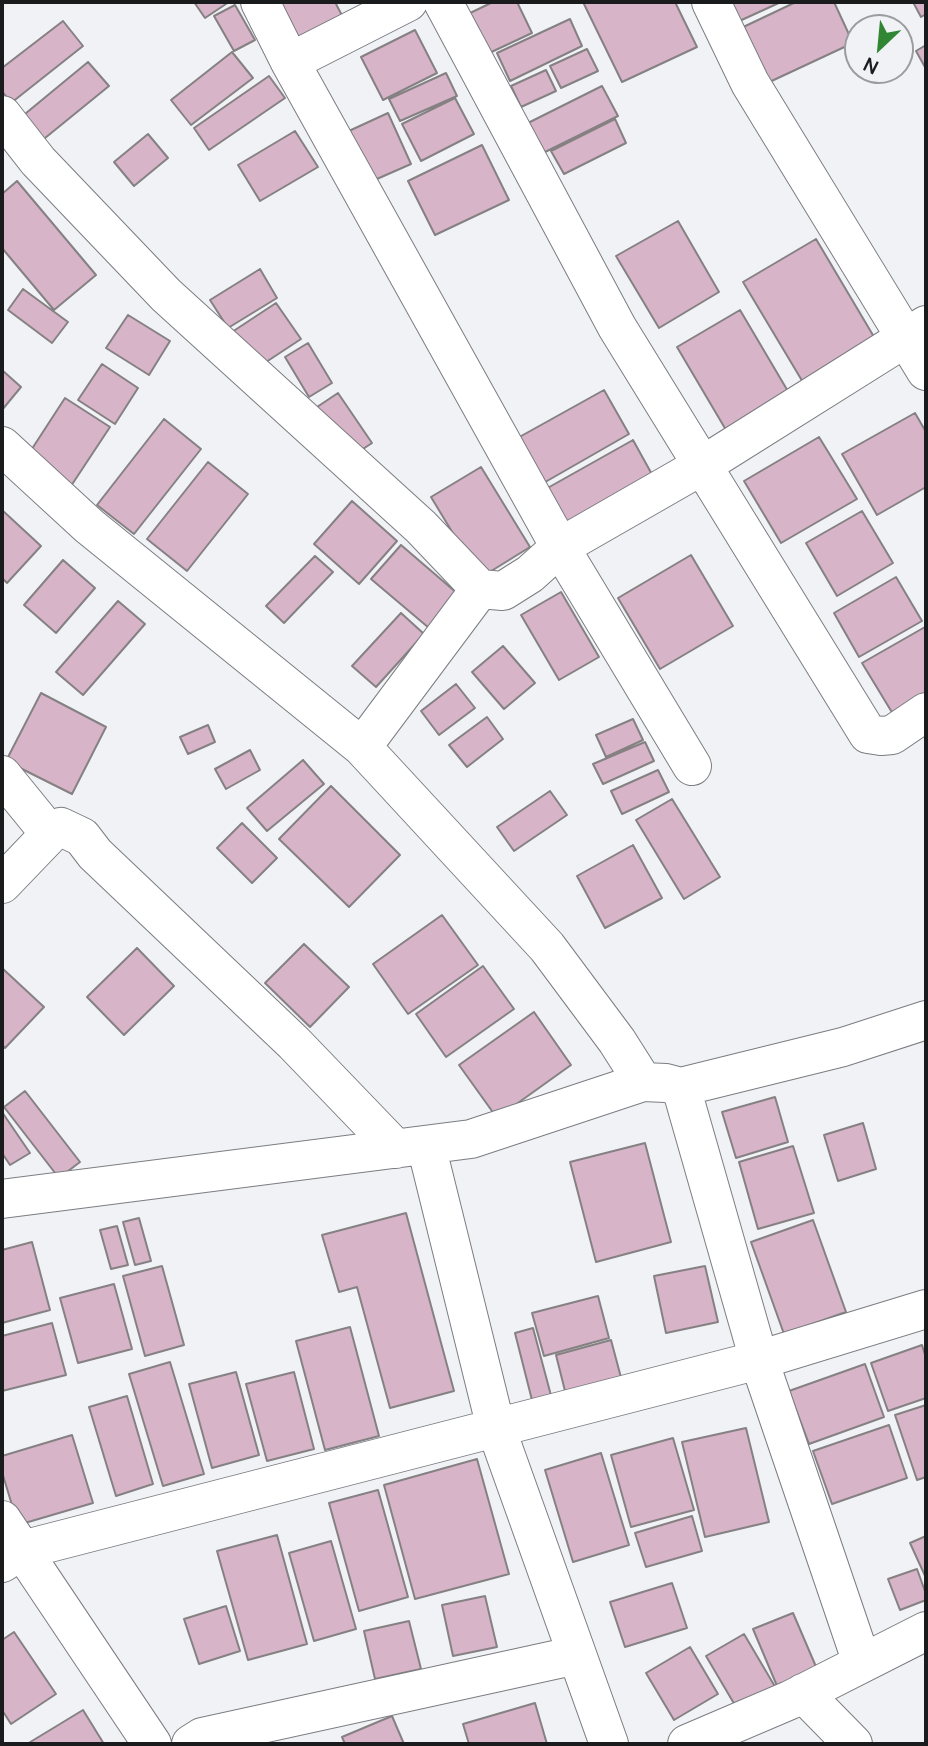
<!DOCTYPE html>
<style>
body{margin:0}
#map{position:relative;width:928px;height:1746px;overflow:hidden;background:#f0f2f6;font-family:Manrope,sans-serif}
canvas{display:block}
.frame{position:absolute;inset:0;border:4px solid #1a1b1d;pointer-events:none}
.north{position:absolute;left:844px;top:14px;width:70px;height:70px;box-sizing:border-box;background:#f0f2f6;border:2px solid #9a9c9f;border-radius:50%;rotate:206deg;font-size:19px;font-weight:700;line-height:28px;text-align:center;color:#1a1b1d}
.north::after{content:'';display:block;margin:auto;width:24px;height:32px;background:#318634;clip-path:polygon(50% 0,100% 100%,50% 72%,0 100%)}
</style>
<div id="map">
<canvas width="928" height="1746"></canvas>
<div class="frame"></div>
<div class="north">N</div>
</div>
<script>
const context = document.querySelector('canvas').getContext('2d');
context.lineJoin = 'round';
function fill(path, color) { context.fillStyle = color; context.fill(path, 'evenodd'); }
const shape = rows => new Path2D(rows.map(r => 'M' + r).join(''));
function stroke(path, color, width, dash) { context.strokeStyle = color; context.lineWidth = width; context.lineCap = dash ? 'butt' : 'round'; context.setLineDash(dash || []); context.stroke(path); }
const building = shape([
 [194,2,229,2,205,18,194,2],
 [274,2,335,2,348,27,294,51,274,2],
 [493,2,517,2,532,33,485,55,466,15,493,2],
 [583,2,675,2,697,47,622,82,583,2],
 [725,2,781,2,735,23,725,2],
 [796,2,834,2,853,43,763,85,737,30,796,2],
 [913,2,926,2,926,14,921,17,913,2],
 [235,5,255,40,234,51,214,16,235,5],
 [570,19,582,46,510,81,497,53,570,19],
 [63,21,83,46,11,103,2,91,2,68,63,21],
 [415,30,437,73,383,100,361,57,415,30],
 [926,45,926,69,916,51,926,45],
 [587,49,598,71,561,88,550,66,587,49],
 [232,52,253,78,191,125,171,100,232,52],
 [88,62,109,86,34,147,14,123,88,62],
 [546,70,556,91,521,107,511,86,546,70],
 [446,73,457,96,400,121,389,99,446,73],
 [269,76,285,98,209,150,194,128,269,76],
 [602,86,618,116,537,156,522,126,602,86],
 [455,98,474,134,421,161,402,124,455,98],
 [388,113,411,164,361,186,338,136,388,113],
 [615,119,626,143,564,174,551,151,615,119],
 [295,131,318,167,260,201,238,165,295,131],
 [148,134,168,158,134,186,114,162,148,134],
 [482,145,509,200,435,235,408,181,482,145],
 [17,181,96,275,54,310,2,248,2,194,17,181],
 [678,221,719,292,659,328,616,256,678,221],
 [816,239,880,347,807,389,743,282,816,239],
 [260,269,277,298,228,328,210,300,260,269],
 [23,289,68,322,52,343,8,310,23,289],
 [276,303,301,339,257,368,232,332,276,303],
 [740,310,789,393,726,430,677,347,740,310],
 [128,315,170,341,149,375,106,348,128,315],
 [308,343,332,383,309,397,285,357,308,343],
 [102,364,138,388,115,424,78,400,102,364],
 [2,370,21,387,2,410,2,370],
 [604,390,629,434,540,485,514,440,604,390],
 [338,393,372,443,348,459,314,409,338,393],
 [65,398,110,427,71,486,26,458,65,398],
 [915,413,926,432,926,487,877,515,842,454,915,413],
 [164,419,201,449,134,534,97,505,164,419],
 [819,437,857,499,781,543,744,481,819,437],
 [633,440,654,478,567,529,544,490,633,440],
 [208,462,248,494,187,571,147,539,208,462],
 [481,467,530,547,480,578,431,497,481,467],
 [352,501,397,541,359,584,314,544,352,501],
 [2,510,41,546,7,583,2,578,2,510],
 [862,511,893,563,837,596,806,543,862,511],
 [401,545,458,594,429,628,371,579,401,545],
 [691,555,733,626,660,669,618,598,691,555],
 [315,556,333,572,284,623,266,606,315,556],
 [63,560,95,588,56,633,24,605,63,560],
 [896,577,922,621,859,657,834,613,896,577],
 [561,592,599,657,559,680,521,615,561,592],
 [118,601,145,624,83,695,56,672,118,601],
 [401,613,424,634,376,687,352,666,401,613],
 [925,627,926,695,893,714,862,663,925,627],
 [503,646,535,683,504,709,472,672,503,646],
 [456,684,475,708,439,735,421,711,456,684],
 [41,693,106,727,72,794,6,761,41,693],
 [487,717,503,739,467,767,449,745,487,717],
 [633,719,643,740,606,757,596,735,633,719],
 [208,725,215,742,188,754,180,737,208,725],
 [645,742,654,761,603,784,593,764,645,742],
 [250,750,260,770,226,789,215,769,250,750],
 [303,760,324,784,267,831,247,808,303,760],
 [658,770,669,792,622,814,611,791,658,770],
 [331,786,400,855,349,907,279,839,331,786],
 [550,791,567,815,514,851,497,827,550,791],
 [672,799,720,877,684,899,636,820,672,799],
 [242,823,277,858,252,883,217,848,242,823],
 [633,845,662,898,605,928,577,876,633,845],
 [442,915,478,965,408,1014,373,964,442,915],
 [304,944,349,987,310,1027,265,983,304,944],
 [137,948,174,986,124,1035,87,997,137,948],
 [483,966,514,1009,446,1057,416,1014,483,966],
 [2,968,44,1007,5,1048,2,1045,2,968],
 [534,1012,571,1065,497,1118,459,1065,534,1012],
 [25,1091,80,1162,59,1178,4,1107,25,1091],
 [775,1097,788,1142,736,1158,722,1112,775,1097],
 [2,1112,30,1153,10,1165,2,1153,2,1112],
 [863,1123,876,1169,838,1181,824,1135,863,1123],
 [645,1143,671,1242,596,1262,570,1162,645,1143],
 [793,1146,814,1213,758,1229,739,1162,793,1146],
 [406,1213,454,1391,390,1408,357,1287,339,1292,322,1235,406,1213],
 [139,1218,151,1261,135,1265,123,1222,139,1218],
 [813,1220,846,1312,784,1334,751,1242,813,1220],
 [117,1226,128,1265,111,1269,100,1230,117,1226],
 [32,1242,50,1310,2,1323,2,1250,32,1242],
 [162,1266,184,1345,145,1356,123,1276,162,1266],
 [705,1266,718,1322,666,1333,654,1276,705,1266],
 [114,1284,132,1349,78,1363,60,1298,114,1284],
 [598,1296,609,1338,544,1356,532,1313,598,1296],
 [52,1323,66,1375,2,1391,2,1336,52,1323],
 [350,1327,379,1436,325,1450,296,1341,350,1327],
 [533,1328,553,1403,534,1408,515,1333,533,1328],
 [611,1340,623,1385,567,1399,556,1355,611,1340],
 [922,1345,926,1358,926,1398,888,1411,871,1363,922,1345],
 [170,1362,204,1474,163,1486,129,1374,170,1362],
 [865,1364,884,1417,809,1444,789,1391,865,1364],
 [236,1372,259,1455,212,1468,189,1384,236,1372],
 [294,1372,314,1449,267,1461,246,1384,294,1372],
 [127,1396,153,1484,116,1496,89,1407,127,1396],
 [926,1405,926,1477,917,1480,895,1415,926,1405],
 [889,1425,907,1478,832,1504,813,1451,889,1425],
 [746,1428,769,1522,705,1537,682,1442,746,1428],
 [72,1435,93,1503,18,1525,2,1472,2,1456,72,1435],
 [673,1438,694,1510,631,1527,611,1455,673,1438],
 [601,1453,629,1545,573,1562,545,1470,601,1453],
 [477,1459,509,1574,415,1599,384,1485,477,1459],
 [378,1490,408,1597,359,1611,329,1503,378,1490],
 [692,1516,702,1551,646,1567,635,1533,692,1516],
 [277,1535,307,1644,248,1660,217,1551,277,1535],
 [926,1536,926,1578,910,1543,926,1536],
 [331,1541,356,1629,314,1641,289,1553,331,1541],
 [917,1569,926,1594,926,1600,900,1610,888,1579,917,1569],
 [672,1583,687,1628,625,1647,610,1602,672,1583],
 [485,1596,497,1647,453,1656,442,1605,485,1596],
 [226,1606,240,1651,199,1664,184,1619,226,1606],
 [793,1613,820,1676,780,1693,753,1629,793,1613],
 [409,1621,421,1669,375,1679,364,1631,409,1621],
 [14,1632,56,1694,11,1724,2,1710,2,1640,14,1632],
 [744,1634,777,1690,739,1712,706,1656,744,1634],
 [690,1647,718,1694,674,1720,646,1673,690,1647],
 [535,1703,547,1744,469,1744,463,1724,535,1703],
 [83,1710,104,1744,27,1744,83,1710],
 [392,1716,404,1744,345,1744,342,1737,392,1716]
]);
fill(building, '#d8b4c8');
stroke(building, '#858183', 2);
const minor = shape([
 [260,2,290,62,560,547,692,766],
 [443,2,617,327,868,734,881,736,892,735,926,712],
 [711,2,750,83,926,371],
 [290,62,408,2],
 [2,115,38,161,166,295,421,527,480,589,503,591,530,574,560,547,703,465,926,325],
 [2,446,89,526,362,747,547,947,617,1041,643,1082,666,1083,681,1087,759,1360,862,1663],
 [362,747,480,589],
 [2,775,50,834],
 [2,884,50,834,61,827,82,837,95,854,294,1043,396,1149],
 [681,1087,843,1047,926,1020],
 [426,1145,496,1428,609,1744],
 [2,1199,471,1139,643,1082],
 [2,1520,152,1744],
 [2,1563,22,1550,759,1360,926,1309],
 [803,1693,853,1744],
 [191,1744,202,1737,577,1655],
 [687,1744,790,1700,926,1631]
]);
stroke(minor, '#7b7d81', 40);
stroke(minor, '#fff', 38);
</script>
